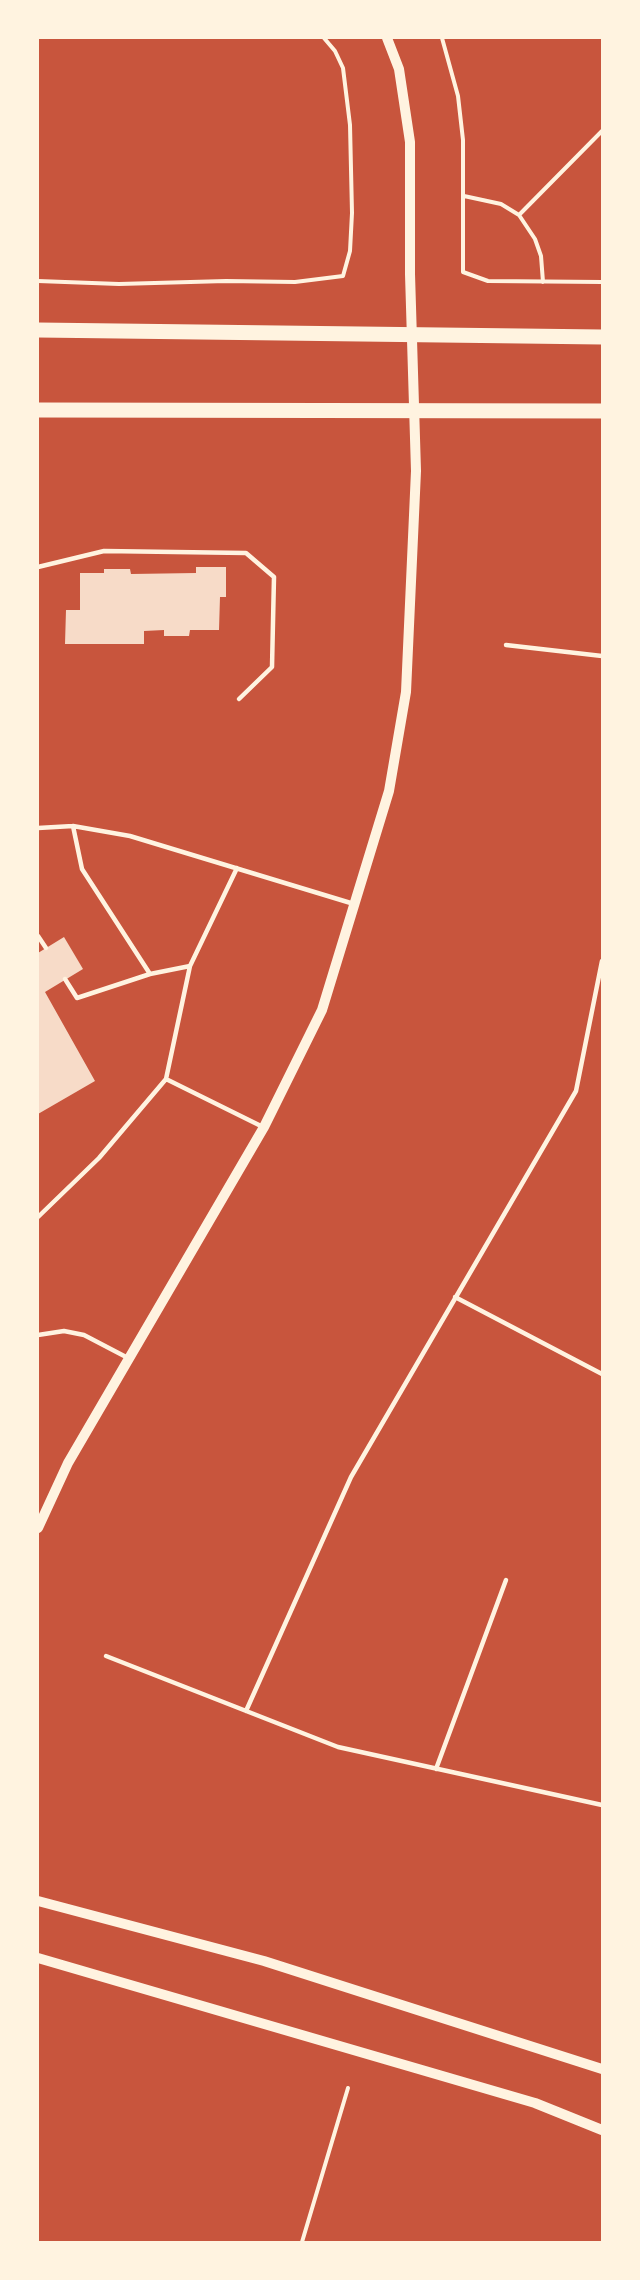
<!DOCTYPE html>
<style>
body{margin:0}
#map{position:relative;width:640px;height:2280px;overflow:hidden;background:#c8553d;font-family:Arial,sans-serif}
canvas{display:block}
.frame{position:absolute;inset:0;border:39px solid #fff3e0;pointer-events:none}
</style>
<div id="map">
<canvas width="640" height="2280"></canvas>
<div class="frame"></div>
</div>
<script>
const context = document.querySelector('canvas').getContext('2d');
context.lineJoin = 'round';
function fill(path, color) { context.fillStyle = color; context.fill(path, 'evenodd'); }
const shape = rows => new Path2D(rows.map(r => 'M' + r).join(''));
function stroke(path, color, width, dash) { context.strokeStyle = color; context.lineWidth = width; context.lineCap = dash ? 'butt' : 'round'; context.setLineDash(dash || []); context.stroke(path); }
fill(shape([
 [196,567,226,567,226,597,220,597,219,630,190,630,189,636,164,636,164,630,144,631,144,644,65,644,66,610,80,610,80,573,104,573,104,569,130,569,131,574,196,573],
 [64,937,83,969,45,992,95,1081,38,1114,38,953]
]), '#f7dbc8');
stroke(shape([
 [442,38,458,96,463,140,463,272,488,281,602,282],
 [464,196,501,204,519,215,535,239,541,256,543,282],
 [519,215,602,131],
 [38,281,119,284,226,281,295,282,343,276,350,251,352,213,350,125,343,68,335,51,324,38],
 [302,2242,348,2088]
]), '#fff3e0', 4);
stroke(shape([
 [38,567,104,551,246,553,274,577,272,667,239,699],
 [506,645,602,656],
 [73,826,82,869,150,974],
 [38,828,73,826,130,836,354,904],
 [38,936,46,948],
 [65,979,77,998,150,974,190,966],
 [166,1079,263,1127],
 [38,1217,99,1158,166,1079,190,966,237,868],
 [455,1297,602,1374],
 [38,1335,64,1331,84,1335,128,1358],
 [106,1656,338,1747,602,1805],
 [246,1711,351,1477,576,1091,602,961],
 [436,1769,506,1580]
]), '#fff3e0', 4.5);
stroke(shape([
 [38,1528,68,1463,264,1127,322,1010,389,791,406,692,416,471,410,274,410,142,399,69,387,38],
 [38,1901,264,1961,602,2069],
 [38,1958,535,2103,602,2130]
]), '#fff3e0', 10);
stroke(shape([
 [38,330,602,337],
 [38,410,602,411]
]), '#fff3e0', 15);
</script>
